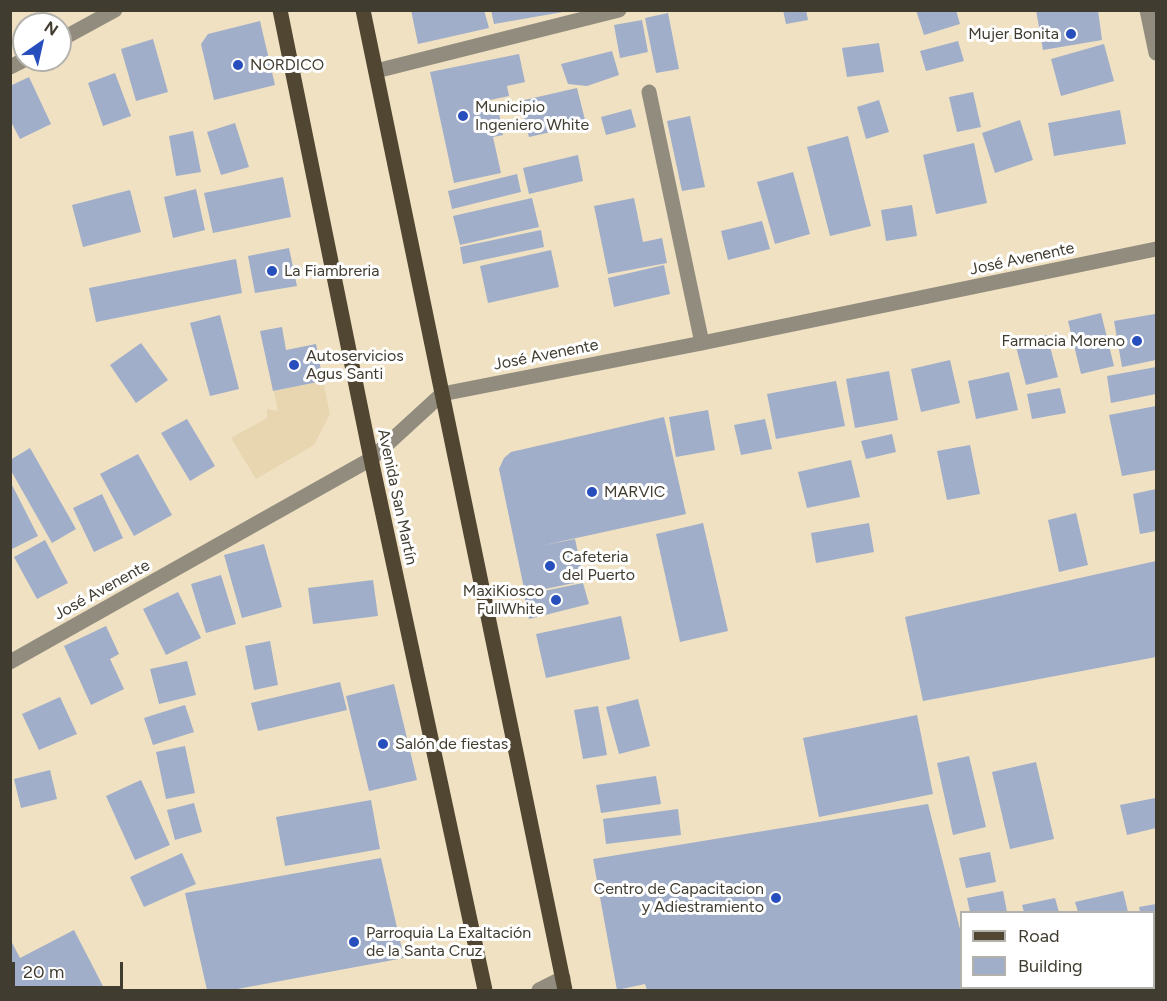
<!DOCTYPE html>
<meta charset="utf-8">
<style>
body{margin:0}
#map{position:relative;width:1167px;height:1001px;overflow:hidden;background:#efe1c2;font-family:Figtree,sans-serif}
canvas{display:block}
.frame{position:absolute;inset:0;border:12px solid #413c30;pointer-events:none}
.legend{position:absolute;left:960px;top:911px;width:195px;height:78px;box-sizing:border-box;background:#fff;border:2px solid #b3b1ac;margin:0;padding:8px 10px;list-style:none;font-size:18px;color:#413c30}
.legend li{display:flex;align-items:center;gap:12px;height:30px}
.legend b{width:30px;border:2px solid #b3b1ac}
.north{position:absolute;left:12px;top:12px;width:60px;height:60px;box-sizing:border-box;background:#fff;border:2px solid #b3b1ac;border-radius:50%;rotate:34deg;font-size:16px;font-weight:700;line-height:24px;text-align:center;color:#413c30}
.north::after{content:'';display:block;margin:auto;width:21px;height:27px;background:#264ebd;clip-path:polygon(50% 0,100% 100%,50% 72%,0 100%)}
.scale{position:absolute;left:12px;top:962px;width:111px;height:27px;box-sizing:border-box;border:3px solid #413c30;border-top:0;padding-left:8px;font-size:18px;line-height:21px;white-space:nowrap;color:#413c30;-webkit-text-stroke:4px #fff;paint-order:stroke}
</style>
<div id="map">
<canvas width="1167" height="1001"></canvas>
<div class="frame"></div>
<ul class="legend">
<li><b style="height:8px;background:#504631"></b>Road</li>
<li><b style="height:16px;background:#a0aeca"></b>Building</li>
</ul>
<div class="north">N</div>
<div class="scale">20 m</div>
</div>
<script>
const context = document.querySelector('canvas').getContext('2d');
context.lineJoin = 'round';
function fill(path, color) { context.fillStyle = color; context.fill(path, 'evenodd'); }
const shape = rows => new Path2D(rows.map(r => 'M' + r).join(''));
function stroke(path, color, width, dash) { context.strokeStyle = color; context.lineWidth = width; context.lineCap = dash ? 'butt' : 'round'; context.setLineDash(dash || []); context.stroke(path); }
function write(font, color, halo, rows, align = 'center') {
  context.font = font + ' Figtree,sans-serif'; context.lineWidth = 6; context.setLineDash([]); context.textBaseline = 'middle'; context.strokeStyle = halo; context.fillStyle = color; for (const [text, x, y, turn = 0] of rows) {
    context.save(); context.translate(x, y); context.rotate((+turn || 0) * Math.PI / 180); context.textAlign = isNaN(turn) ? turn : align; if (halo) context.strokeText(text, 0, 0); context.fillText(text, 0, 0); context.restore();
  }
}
fill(shape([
 [323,381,330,414,314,445,256,479,231,438,267,418,267,409,278,411,274,391]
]), '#e7d6b0');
fill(shape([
 [411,10,484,10,489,28,418,44],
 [491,10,563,10,563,12,494,24],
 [783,10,806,10,808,20,786,24],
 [916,10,956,10,960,24,924,35],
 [1036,10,1098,10,1102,40,1043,50],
 [668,13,679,69,656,73,645,18],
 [642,20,648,52,620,58,614,25],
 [260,21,275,85,214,100,201,44,208,34],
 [153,39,168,92,136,101,121,49],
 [958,41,964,61,926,71,920,51],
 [879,43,884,72,847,77,842,48],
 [1104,44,1114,81,1061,96,1051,59],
 [612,51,619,75,587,86,568,84,561,64],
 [519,54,525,82,507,86,509,96,485,101,487,111,498,108,503,135,493,137,501,173,454,183,430,72],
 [115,73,131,116,103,126,88,83],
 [29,77,51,124,20,139,10,120,10,86],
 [577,88,586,124,529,137,520,101],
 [973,92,981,127,957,132,949,97],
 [879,100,889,132,866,139,857,107],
 [631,109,636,127,606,135,601,117],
 [1120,110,1126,144,1054,156,1048,123],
 [690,116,705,187,682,191,667,121],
 [1020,120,1033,160,995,173,982,133],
 [235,123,249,167,221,175,207,132],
 [193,131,201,172,176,176,169,136],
 [848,136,871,226,830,236,807,147],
 [974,143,987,203,936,214,923,155],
 [578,155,583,181,529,194,523,168],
 [793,172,810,234,775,244,757,182],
 [517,174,521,192,452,209,448,191],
 [283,177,291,217,213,233,204,193],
 [196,189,205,230,173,238,164,197],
 [130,190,141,232,83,247,72,205],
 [532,198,539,227,460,245,453,216],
 [634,198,643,242,662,238,667,263,608,274,594,206],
 [912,205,917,236,886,241,881,210],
 [762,221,770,249,728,260,721,231],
 [541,230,544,247,463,264,460,247],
 [289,248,297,286,255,293,248,256],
 [551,250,559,287,488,303,480,266],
 [236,259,242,293,96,322,89,288],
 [664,265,670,294,614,307,608,278],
 [1101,313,1114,366,1081,374,1068,321],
 [1155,314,1156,360,1122,367,1114,321],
 [220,315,239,389,210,396,190,323],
 [282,327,286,350,316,344,323,381,273,391,260,331],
 [1047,335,1058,377,1026,385,1015,343],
 [141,343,168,380,136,403,110,365],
 [950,360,960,403,921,412,911,369],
 [1156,367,1156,394,1111,403,1107,376],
 [889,371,898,420,855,428,846,379],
 [1009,372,1018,410,976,419,968,381],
 [836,381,845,426,776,439,767,394],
 [1060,388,1066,413,1032,419,1027,394],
 [1156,406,1156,470,1122,476,1109,415],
 [708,410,715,450,676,457,669,417],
 [664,417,686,514,540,546,575,539,584,581,525,593,499,469,504,458,511,452],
 [187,419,215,466,190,481,161,433],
 [765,419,772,449,741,455,734,425],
 [892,434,896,452,866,459,861,441],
 [970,445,980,494,947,500,937,451],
 [30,448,76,529,52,543,10,469,10,460],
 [138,454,172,515,134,536,100,474],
 [851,460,860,497,807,508,798,472],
 [10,481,38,536,10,550],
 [1156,489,1156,531,1140,534,1133,494],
 [102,494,123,538,94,552,73,508],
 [1076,513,1088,565,1059,572,1048,520],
 [703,523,728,631,680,642,656,534],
 [869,523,874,552,816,563,811,533],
 [45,540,68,583,37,599,14,557],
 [264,544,282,607,242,618,224,555],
 [1156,561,1156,657,923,701,905,617],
 [221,575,236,624,206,633,191,584],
 [373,580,378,616,313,624,308,588],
 [583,583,589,604,529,619,524,595],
 [178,592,201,638,166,655,143,609],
 [621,616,630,659,546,678,536,634],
 [106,626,119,654,110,659,124,689,91,705,64,646],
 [270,641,278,685,254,690,245,646],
 [187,661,196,695,159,704,150,669],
 [340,682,347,710,258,731,251,703],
 [394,684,417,780,369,791,346,696],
 [60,697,77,734,39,750,22,714],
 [638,699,650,746,619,754,606,707],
 [185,705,194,732,153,745,144,718],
 [598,706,607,755,583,759,574,710],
 [917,715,933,794,819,817,803,738],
 [185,746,195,793,166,799,156,752],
 [969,756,986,827,953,835,937,763],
 [1036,762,1054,839,1010,849,992,772],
 [50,770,57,799,21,808,14,779],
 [656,776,661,804,601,813,596,785],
 [141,780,170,845,135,860,106,796],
 [1155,798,1156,828,1127,835,1120,805],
 [371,800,380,849,285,866,276,817],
 [194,803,202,832,175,840,167,810],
 [928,804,962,937,962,988,974,988,975,990,647,990,645,984,617,990,593,859],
 [678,809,681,835,606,844,603,819],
 [990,852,996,882,966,888,959,858],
 [182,853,196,884,144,907,130,877],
 [381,858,404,958,232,990,207,990,185,893],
 [1003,891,1007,912,970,912,967,898],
 [1123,891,1128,912,1078,912,1075,902],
 [1055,898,1059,912,1024,912,1022,905],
 [1156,904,1156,965,1154,965,1154,912,1140,912,1139,907],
 [74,930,105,990,10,990,10,939,20,958]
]), '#a0aeca');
stroke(shape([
 [1147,10,1156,53],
 [60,40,115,10],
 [10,67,24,60],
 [376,71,619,10],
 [649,92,702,343],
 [10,662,371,459,442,394,702,343,1156,249],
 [539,990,563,978]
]), '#928c7f', 15);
stroke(shape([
 [280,10,371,459,485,990],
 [363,10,565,990]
]), '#504631', 15);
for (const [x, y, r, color] of [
 [1071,34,6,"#264ebd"],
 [238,65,6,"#264ebd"],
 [463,116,6,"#264ebd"],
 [272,271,6,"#264ebd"],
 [1137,341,6,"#264ebd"],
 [294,365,6,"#264ebd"],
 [592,492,6,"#264ebd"],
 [550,566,6,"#264ebd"],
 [556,600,6,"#264ebd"],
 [383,744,6,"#264ebd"],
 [776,898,6,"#264ebd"],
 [354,942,6,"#264ebd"]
]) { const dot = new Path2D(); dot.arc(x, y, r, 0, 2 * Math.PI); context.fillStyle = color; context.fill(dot); stroke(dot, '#fff', 2); }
write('16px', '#413c30', '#fff', [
 ["Mujer Bonita",1059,34,"right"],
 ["NORDICO",250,65],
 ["Municipio",475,107],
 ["Ingeniero White",475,125],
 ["La Fiambreria",284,271],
 ["Farmacia Moreno",1125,341,"right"],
 ["Autoservicios",306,356],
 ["Agus Santi",306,374],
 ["MARVIC",604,492],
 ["Cafeteria",562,557],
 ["del Puerto",562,575],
 ["MaxiKiosco",544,591,"right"],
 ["FullWhite",544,609,"right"],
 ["Salón de fiestas",395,744],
 ["Centro de Capacitacion",764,889,"right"],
 ["y Adiestramiento",764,907,"right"],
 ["Parroquia La Exaltación",366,933],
 ["de la Santa Cruz",366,951]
], 'left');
write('16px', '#413c30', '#fff', [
 ["José Avenente",1022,259,-12],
 ["José Avenente",546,355,-11],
 ["Avenida San Martín",397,497,78],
 ["José Avenente",102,590,-29]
]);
</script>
